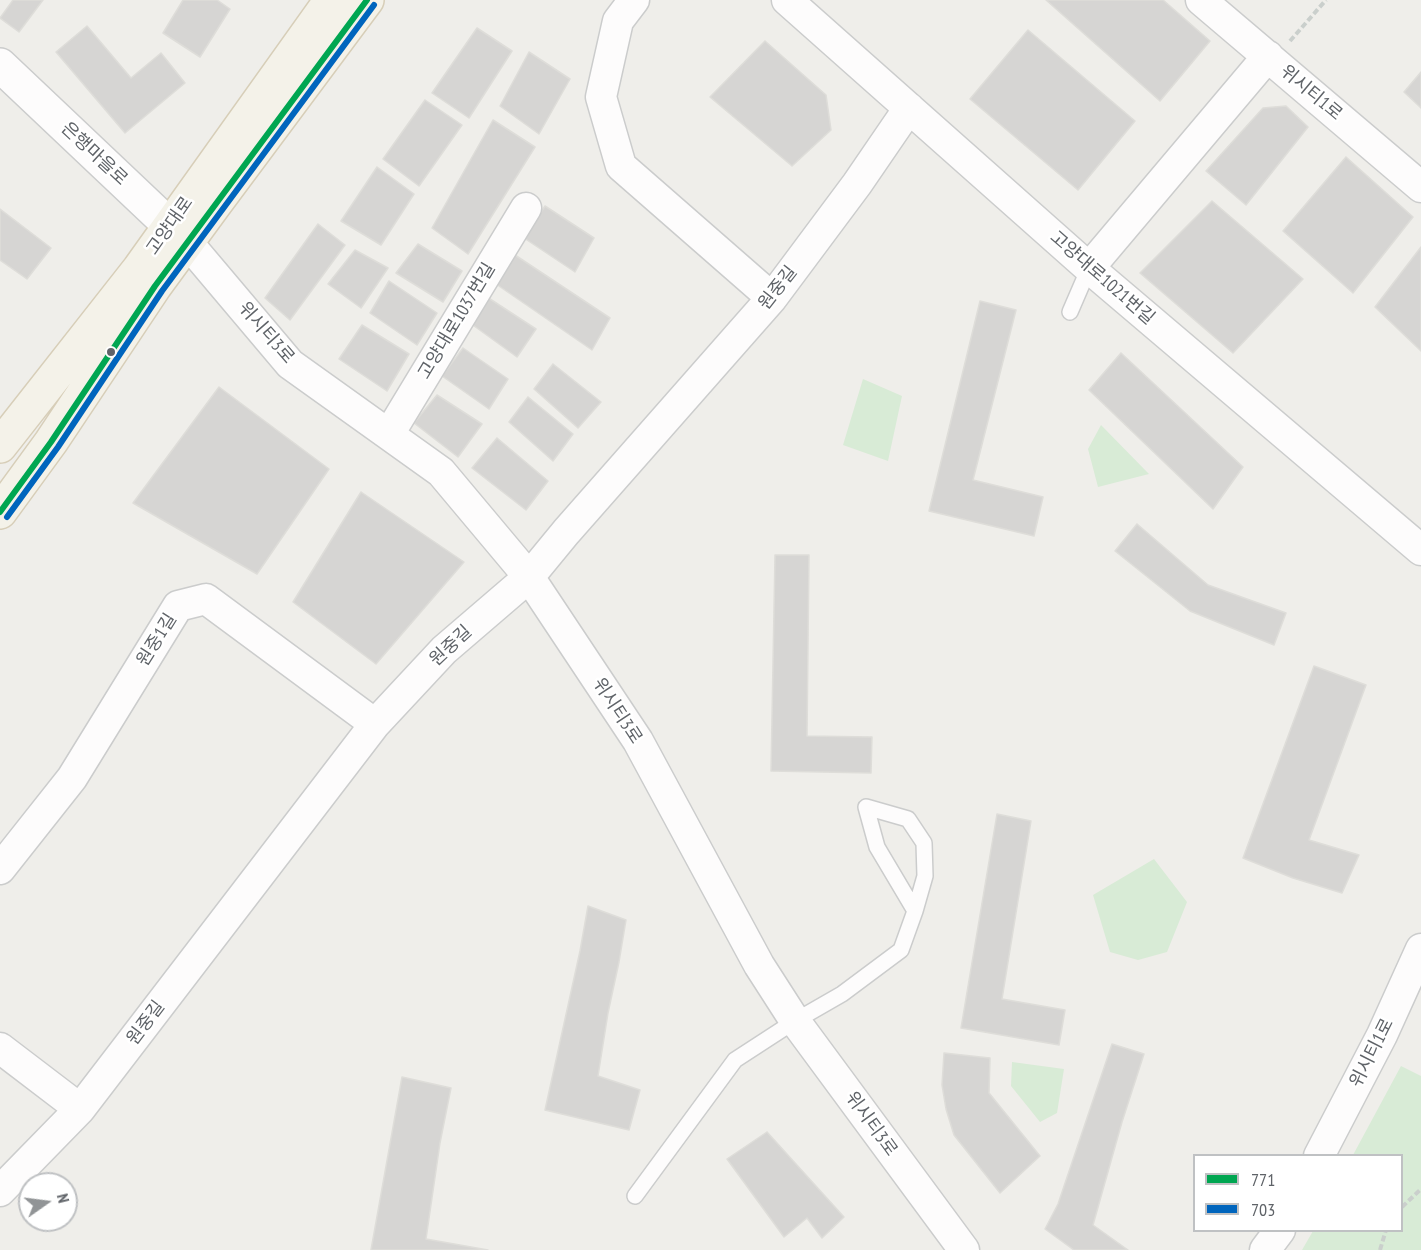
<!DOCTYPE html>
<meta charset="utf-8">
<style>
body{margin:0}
#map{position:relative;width:1421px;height:1250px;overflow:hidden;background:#efeeea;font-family:"PT Sans Narrow",sans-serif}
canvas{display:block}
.legend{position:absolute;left:1193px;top:1154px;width:210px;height:78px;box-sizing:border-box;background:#fff;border:2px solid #bfc1c3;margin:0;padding:8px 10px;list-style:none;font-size:18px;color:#5f6368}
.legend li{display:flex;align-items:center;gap:12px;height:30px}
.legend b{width:30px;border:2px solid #bfc1c3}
.north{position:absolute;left:18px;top:1172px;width:60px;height:60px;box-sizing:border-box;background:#fff;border:2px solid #bfc1c3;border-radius:50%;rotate:76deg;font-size:16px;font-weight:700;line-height:24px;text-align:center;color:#5f6368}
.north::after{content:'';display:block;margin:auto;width:21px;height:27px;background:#919496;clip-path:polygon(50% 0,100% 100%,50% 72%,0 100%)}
</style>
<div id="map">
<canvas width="1421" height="1250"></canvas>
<ul class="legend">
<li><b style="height:8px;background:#00a651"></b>771</li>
<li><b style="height:8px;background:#0065bd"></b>703</li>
</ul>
<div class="north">N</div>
</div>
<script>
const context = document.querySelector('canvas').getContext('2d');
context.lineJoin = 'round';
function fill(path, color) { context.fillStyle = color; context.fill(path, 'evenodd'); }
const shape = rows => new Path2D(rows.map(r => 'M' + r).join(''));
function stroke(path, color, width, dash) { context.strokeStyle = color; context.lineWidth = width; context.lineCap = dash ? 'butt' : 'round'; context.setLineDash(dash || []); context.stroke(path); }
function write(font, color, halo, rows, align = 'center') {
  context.font = font + ' "PT Sans Narrow","Noto Sans KR",sans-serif'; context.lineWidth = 5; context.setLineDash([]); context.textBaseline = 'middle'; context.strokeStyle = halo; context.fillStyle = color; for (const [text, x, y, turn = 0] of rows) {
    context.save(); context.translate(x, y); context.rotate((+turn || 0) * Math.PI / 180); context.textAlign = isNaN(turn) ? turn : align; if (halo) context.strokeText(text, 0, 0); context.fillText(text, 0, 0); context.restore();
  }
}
fill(shape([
 [863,379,902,396,888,461,843,445],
 [1101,425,1149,474,1098,487,1088,449],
 [1154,859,1187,902,1167,952,1138,960,1110,952,1093,895],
 [1012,1062,1064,1069,1057,1113,1040,1122,1011,1086],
 [1401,1066,1421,1076,1421,1250,1302,1250,1313,1231,1402,1230,1402,1156,1353,1155]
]), '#d8ebd6');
const building = shape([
 [13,0,43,0,19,32,0,18,13,0],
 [183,0,217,0,230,9,200,57,163,33,183,0],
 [1046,0,1163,0,1210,41,1160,101,1046,0],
 [87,26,131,78,161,53,185,83,125,133,56,52,87,26],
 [477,28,512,51,469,118,432,93,477,28],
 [1028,30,1135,121,1078,190,970,99,1028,30],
 [765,41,826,95,831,130,792,166,710,97,765,41],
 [529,52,570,79,539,134,500,106,529,52],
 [1421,72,1421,108,1404,92,1421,72],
 [425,100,462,125,419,186,383,159,425,100],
 [1286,106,1308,127,1246,205,1206,171,1263,108,1286,106],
 [493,120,535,147,468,254,432,228,493,120],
 [1346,157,1413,217,1353,293,1283,231,1346,157],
 [377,167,414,194,381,245,341,221,377,167],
 [1212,201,1303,279,1233,353,1140,273,1212,201],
 [545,206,594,238,575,272,524,238,545,206],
 [0,209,51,248,27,279,0,260,0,209],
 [318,224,345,245,290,320,265,298,318,224],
 [418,244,462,271,443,302,396,273,418,244],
 [1421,247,1421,351,1375,307,1421,247],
 [355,250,388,268,361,308,328,284,355,250],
 [515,255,610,318,592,350,496,284,515,255],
 [389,281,437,313,417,345,370,313,389,281],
 [487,297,536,329,517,357,470,323,487,297],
 [980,301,1016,310,973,480,1043,497,1034,536,929,511,980,301],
 [362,325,409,354,387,391,339,359,362,325],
 [463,348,508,379,489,409,442,376,463,348],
 [1121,353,1243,467,1213,509,1089,390,1121,353],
 [553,364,601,402,578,428,534,389,553,364],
 [219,387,329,469,257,574,133,503,219,387],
 [437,395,482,424,458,457,414,423,437,395],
 [528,397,573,434,553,461,509,422,528,397],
 [497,438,548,481,526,510,472,468,497,438],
 [361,492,464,562,376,664,293,602,361,492],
 [1137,524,1208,585,1286,613,1274,645,1190,611,1115,551,1137,524],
 [775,555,809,555,807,736,872,737,871,773,771,771,775,555],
 [1314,666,1366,685,1309,840,1359,855,1342,893,1293,878,1243,858,1314,666],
 [997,814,1031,821,1002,999,1065,1010,1059,1045,961,1028,997,814],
 [588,906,626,920,619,962,608,1013,598,1076,640,1090,629,1130,545,1110,580,951,588,906],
 [1112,1044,1144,1054,1122,1122,1093,1225,1128,1250,1074,1250,1045,1229,1058,1204,1112,1044],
 [944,1053,990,1058,989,1093,1040,1156,1000,1193,954,1135,946,1109,942,1085,944,1053],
 [402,1077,451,1088,440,1143,426,1239,488,1250,371,1250,402,1077],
 [767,1132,844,1217,822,1238,807,1218,784,1237,727,1159,767,1132]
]);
fill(building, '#d6d5d3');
stroke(building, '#deddd9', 1.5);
const service = shape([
 [1070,312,1089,268],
 [635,1196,735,1060,795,1021,842,994,901,950,915,911,925,876,924,843,908,819,866,807,877,847,915,911]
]);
const minor = shape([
 [634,0,618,21,601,97,621,166,772,298],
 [787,0,1089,268,1421,550],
 [1201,0,1421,187],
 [187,242,290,364,441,472,529,577,638,741,759,965,795,1021,964,1250],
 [1089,268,1268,56],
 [389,434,526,208],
 [0,869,72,778,178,606,206,599,375,724],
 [0,1048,80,1109],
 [1319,1156,1382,1035,1421,949],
 [0,1191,80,1109,375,724,444,650,529,577,566,532,772,298,857,184,909,108],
 [1265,1250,1280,1230]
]);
const tertiary = shape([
 [0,65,187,242]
]);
const primary = shape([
 [0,446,139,269,331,0],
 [0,512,51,442,155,286,215,204,367,0]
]);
stroke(service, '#cbcccc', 18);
stroke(minor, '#cbcccc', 33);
stroke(tertiary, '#cbcccc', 36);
stroke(primary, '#d7ceb8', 36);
stroke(shape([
 [1290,41,1326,0],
 [1402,1207,1421,1189],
 [1380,1250,1386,1230]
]), '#cacfcc', 4, [6, 3]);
stroke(service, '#fdfcfc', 15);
stroke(minor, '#fdfcfc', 30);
stroke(tertiary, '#fdfcfc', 33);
stroke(primary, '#f4f2e9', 33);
stroke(shape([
 [0,512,51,442,155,286,367,0]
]), '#00a651', 6);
stroke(shape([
 [7,517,58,447,162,291,374,5]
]), '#0065bd', 6);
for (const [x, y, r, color] of [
 [111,352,5,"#5f6368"]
]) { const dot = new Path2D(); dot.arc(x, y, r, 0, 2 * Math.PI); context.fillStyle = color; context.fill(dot); stroke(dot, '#fff', 2); }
write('18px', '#5f6368', '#fff', [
 ["위시티1로",1311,93,40],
 ["은행마을로",94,154,43],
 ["고양대로",170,226,-55],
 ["고양대로1021번길",1102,278,41],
 ["원중길",778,288,-52],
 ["고양대로1037번길",457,321,-59],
 ["위시티3로",266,333,49],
 ["원중1길",157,640,-58],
 ["원중길",451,646,-43],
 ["위시티3로",617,711,57],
 ["원중길",146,1023,-53],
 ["위시티1로",1372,1053,-63],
 ["위시티3로",871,1124,54]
]);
</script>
